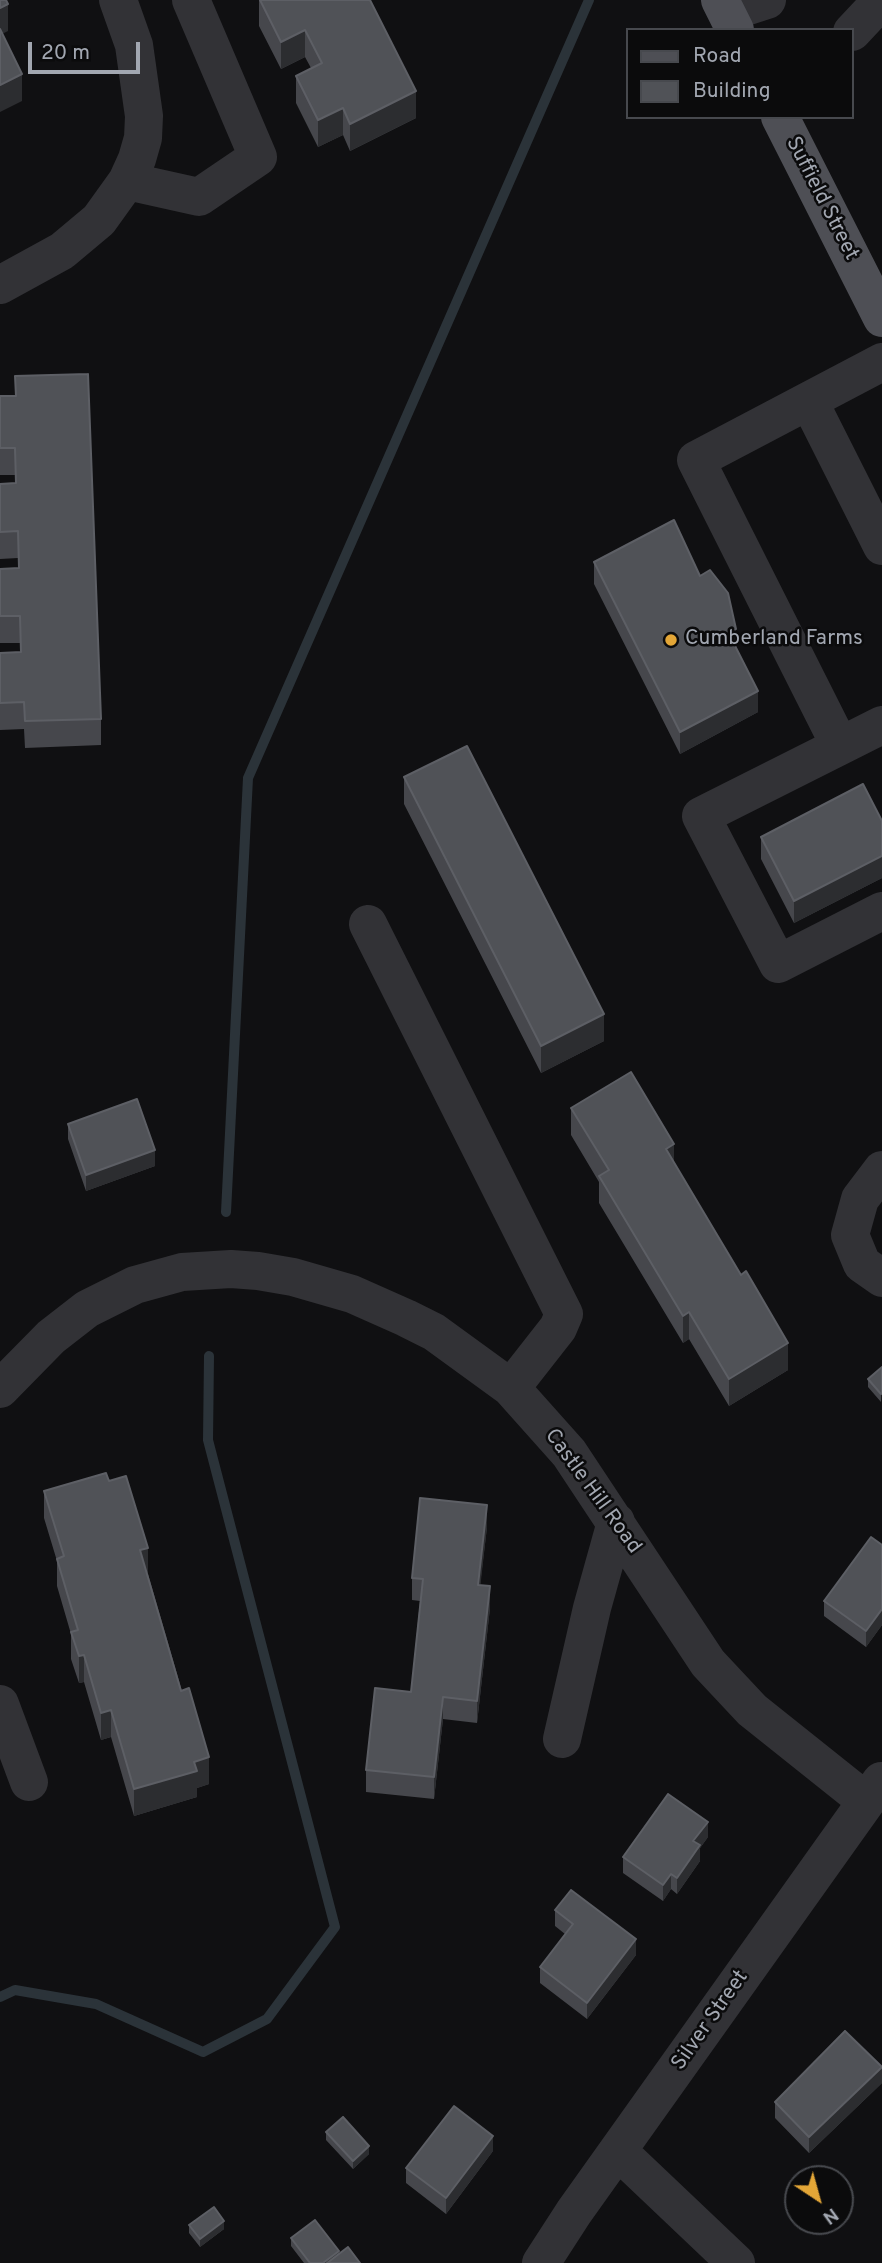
<!DOCTYPE html>
<style>
body{margin:0}
#map{position:relative;width:882px;height:2263px;overflow:hidden;background:#101012;font-family:Overpass,sans-serif}
canvas{display:block}
.legend{position:absolute;left:626px;top:28px;width:228px;height:91px;box-sizing:border-box;background:#0b0b0c;border:2px solid #47494e;margin:0;padding:9px 12px;list-style:none;font-size:21px;color:#a2a7b1}
.legend li{display:flex;align-items:center;gap:14px;height:35px}
.legend b{width:35px;border:2px solid #47494e}
.north{position:absolute;left:784px;top:2165px;width:70px;height:70px;box-sizing:border-box;background:#0b0b0c;border:2px solid #47494e;border-radius:50%;rotate:144deg;font-size:19px;font-weight:700;line-height:28px;text-align:center;color:#a2a7b1}
.north::after{content:'';display:block;margin:auto;width:24px;height:32px;background:#e3a637;clip-path:polygon(50% 0,100% 100%,50% 72%,0 100%)}
.scale{position:absolute;left:28px;top:42px;width:112px;height:32px;box-sizing:border-box;border:4px solid #a2a7b1;border-top:0;padding-left:9px;font-size:21px;line-height:24px;white-space:nowrap;color:#a2a7b1;-webkit-text-stroke:5px #0b0b0c;paint-order:stroke}
</style>
<div id="map">
<canvas width="882" height="2263"></canvas>
<ul class="legend">
<li><b style="height:9px;background:#4e4f55"></b>Road</li>
<li><b style="height:19px;background:#505257"></b>Building</li>
</ul>
<div class="north">N</div>
<div class="scale">20 m</div>
</div>
<script>
const context = document.querySelector('canvas').getContext('2d');
context.lineJoin = 'round';
const shape = rows => new Path2D(rows.map(r => 'M' + r).join(''));
function stroke(path, color, width, dash) { context.strokeStyle = color; context.lineWidth = width; context.lineCap = dash ? 'butt' : 'round'; context.setLineDash(dash || []); context.stroke(path); }
function fill(path, color) { context.fillStyle = color; context.fill(path, 'evenodd'); }
function write(font, color, halo, rows, align = 'center') {
  context.font = font + ' Overpass,sans-serif'; context.lineWidth = 5; context.setLineDash([]); context.textBaseline = 'middle'; context.strokeStyle = halo; context.fillStyle = color; for (const [text, x, y, turn = 0] of rows) {
    context.save(); context.translate(x, y); context.rotate((+turn || 0) * Math.PI / 180); context.textAlign = isNaN(turn) ? turn : align; if (halo) context.strokeText(text, 0, 0); context.fillText(text, 0, 0); context.restore();
  }
}
stroke(shape([
 [226,1212,248,778,589,0],
 [0,1997,15,1990,96,2004,203,2052,267,2019,335,1927,208,1440,209,1356]
]), '#2b3339', 10);
stroke(shape([
 [727,13,767,0],
 [852,32,882,0],
 [127,181,199,197,258,157,191,0],
 [0,285,62,251,99,220,127,181,137,159,143,138,144,116,134,45,118,0],
 [809,401,882,546],
 [882,725,701,816,778,964,882,911],
 [840,746,696,460,882,362],
 [368,924,564,1314,558,1328,511,1388],
 [882,1170,860,1199,850,1235,862,1264,882,1278],
 [0,1389,51,1337,87,1309,135,1285,182,1272,231,1269,258,1271,293,1277,352,1294,406,1318,434,1332,511,1388,569,1453,708,1663,752,1710,866,1801],
 [0,1704,29,1782],
 [562,1739,592,1608,616,1522],
 [618,2151,736,2263],
 [541,2263,574,2212,881,1781]
]), '#323236', 38);
stroke(shape([
 [720,0,735,30],
 [780,117,882,318]
]), '#4e4f55', 38);
fill(shape([
 [259,0,370,0,416,118,350,151,343,135,318,147,296,103,296,76,311,68,305,57,281,69,259,26],
 [15,376,101,719,101,745,25,748,24,729,0,730,0,653,20,652,20,643,0,643,0,569,18,568,18,558,0,559,0,484,16,483,15,475,0,475,0,396,15,396],
 [594,562,700,576,736,648,758,712,680,754,594,584],
 [404,777,604,1041,541,1073,404,804],
 [882,821,882,878,794,923,761,859,761,837],
 [571,1108,674,1163,788,1370,729,1406,689,1339,683,1343,599,1203,599,1182,571,1135],
 [68,1124,155,1166,86,1191,68,1139],
 [882,1367,881,1402,868,1387,868,1379],
 [109,1481,148,1574,209,1784,197,1788,197,1797,134,1816,111,1737,101,1740,84,1682,79,1683,71,1659,71,1634,57,1586,57,1561,44,1518,44,1491],
 [487,1527,480,1585,490,1608,477,1723,443,1719,434,1799,366,1792,366,1770,411,1692,420,1601,412,1600,412,1578],
 [882,1545,882,1625,866,1647,824,1616,824,1601],
 [708,1837,700,1848,700,1861,677,1894,671,1889,663,1901,623,1873,623,1857],
 [555,1910,636,1955,587,2019,540,1983,540,1967,565,1934,555,1926],
 [882,2083,809,2153,775,2118,775,2102],
 [326,2132,369,2154,353,2169,326,2140],
 [493,2151,446,2214,406,2183,406,2168],
 [189,2225,224,2229,200,2247,189,2233],
 [291,2238,339,2254,360,2263,304,2263,291,2246]
]), '#46474c');
fill(shape([
 [8,4,8,31,0,35,0,8],
 [305,30,305,57,281,69,281,42],
 [22,74,22,101,0,112,0,85],
 [416,91,416,118,350,151,350,124],
 [343,108,343,135,318,147,318,120],
 [736,629,736,650,728,632],
 [758,691,758,712,680,754,680,732],
 [882,856,882,878,794,923,794,901],
 [604,1014,604,1041,541,1073,541,1046],
 [674,1144,674,1171,666,1149],
 [155,1150,155,1166,86,1191,86,1175],
 [689,1312,689,1339,683,1343,683,1316],
 [788,1343,788,1370,729,1406,729,1379],
 [487,1505,487,1527,478,1607,478,1585],
 [148,1548,148,1574,140,1577,140,1550],
 [490,1586,490,1608,477,1723,477,1701],
 [882,1609,882,1625,866,1647,866,1631],
 [84,1655,84,1682,79,1683,79,1656],
 [443,1697,443,1719,434,1799,434,1777],
 [111,1710,111,1737,101,1740,101,1713],
 [209,1757,209,1784,197,1788,197,1797,134,1816,134,1789,194,1762],
 [708,1822,708,1837,700,1848,700,1861,677,1894,677,1878,693,1841],
 [671,1874,671,1889,663,1901,663,1885],
 [636,1939,636,1955,587,2019,587,2003],
 [882,2067,882,2083,809,2153,809,2137],
 [493,2136,493,2151,446,2214,446,2198],
 [369,2146,369,2154,353,2169,353,2161],
 [224,2221,224,2229,200,2247,200,2239],
 [339,2251,339,2259,333,2263,323,2263]
]), '#2c2d30');
const building = shape([
 [0,0,6,0,8,4,0,8,0,0],
 [260,0,370,0,416,91,350,124,343,108,318,120,296,76,322,63,305,30,281,42,260,0],
 [0,29,22,74,0,85,0,29],
 [88,374,101,719,25,721,24,702,0,703,0,653,21,652,20,616,0,616,0,569,19,568,18,531,0,532,0,484,16,483,15,448,0,448,0,396,16,396,15,376,88,374],
 [674,520,700,576,710,570,728,593,736,629,728,632,758,691,680,732,594,562,674,520],
 [467,746,604,1014,541,1046,404,777,467,746],
 [863,784,882,821,882,856,794,901,761,837,863,784],
 [631,1072,674,1144,666,1149,741,1275,746,1271,788,1343,729,1379,689,1312,683,1316,599,1176,609,1170,571,1108,631,1072],
 [137,1099,155,1150,86,1175,68,1124,137,1099],
 [882,1367,882,1393,881,1394,868,1379,882,1367],
 [106,1473,109,1481,126,1476,148,1548,140,1550,181,1691,189,1688,209,1757,194,1762,197,1771,134,1789,111,1710,101,1713,84,1655,79,1656,71,1632,78,1630,57,1559,64,1556,44,1491,106,1473],
 [420,1498,487,1505,478,1585,490,1586,477,1701,443,1697,434,1777,366,1770,375,1688,411,1692,423,1579,412,1578,420,1498],
 [871,1537,882,1545,882,1609,866,1631,824,1601,871,1537],
 [668,1794,708,1822,693,1841,700,1845,677,1878,671,1874,663,1885,623,1857,668,1794],
 [571,1890,636,1939,587,2003,540,1967,573,1924,555,1910,571,1890],
 [845,2031,882,2067,809,2137,775,2102,845,2031],
 [454,2106,493,2136,446,2198,406,2168,454,2106],
 [343,2117,369,2146,353,2161,326,2132,343,2117],
 [214,2207,224,2221,200,2239,189,2225,214,2207],
 [315,2220,339,2251,323,2263,310,2263,291,2238,315,2220],
 [348,2247,360,2263,327,2263,348,2247]
]);
fill(building, '#505257');
stroke(building, '#5d5f65', 2);
for (const [x, y, r, color] of [
 [671,640,7,"#e3a637"]
]) { const dot = new Path2D(); dot.arc(x, y, r, 0, 2 * Math.PI); context.fillStyle = color; context.fill(dot); stroke(dot, '#0b0b0c', 2.5); }
write('21px', '#a2a7b1', '#0b0b0c', [
 ["Suffield Street",821,199,63],
 ["Castle Hill Road",592,1492,54],
 ["Silver Street",711,2021,-55]
]);
write('21px', '#a2a7b1', '#0b0b0c', [
 ["Cumberland Farms",685,640]
], 'left');
</script>
